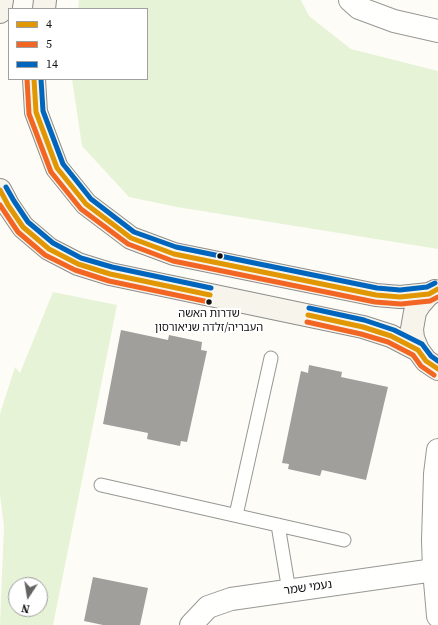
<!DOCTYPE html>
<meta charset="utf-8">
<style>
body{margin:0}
#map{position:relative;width:438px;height:625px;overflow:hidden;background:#fdfcf7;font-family:"Source Serif 4",serif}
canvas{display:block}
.legend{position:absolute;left:8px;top:8px;width:140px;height:72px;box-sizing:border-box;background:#fff;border:1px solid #a0a0a0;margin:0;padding:5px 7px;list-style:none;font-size:12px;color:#111}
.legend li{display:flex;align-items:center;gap:8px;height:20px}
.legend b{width:20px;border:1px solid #a0a0a0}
.north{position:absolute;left:8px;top:577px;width:40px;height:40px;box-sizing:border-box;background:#fff;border:1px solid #a0a0a0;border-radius:50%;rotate:192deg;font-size:11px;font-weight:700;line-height:16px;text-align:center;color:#111}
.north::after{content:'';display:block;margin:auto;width:14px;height:18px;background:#646362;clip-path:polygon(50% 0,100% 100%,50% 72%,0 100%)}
</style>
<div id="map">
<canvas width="438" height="625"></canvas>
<ul class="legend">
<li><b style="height:5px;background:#e09702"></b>4</li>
<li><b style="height:5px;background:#f26522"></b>5</li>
<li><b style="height:5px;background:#0065bd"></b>14</li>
</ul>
<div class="north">N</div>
</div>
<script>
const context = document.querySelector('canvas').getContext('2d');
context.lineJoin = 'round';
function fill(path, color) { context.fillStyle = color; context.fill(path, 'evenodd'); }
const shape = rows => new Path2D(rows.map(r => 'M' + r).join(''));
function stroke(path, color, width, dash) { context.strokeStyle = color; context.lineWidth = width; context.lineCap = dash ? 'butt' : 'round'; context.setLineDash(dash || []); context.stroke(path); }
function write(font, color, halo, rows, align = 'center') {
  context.font = font + ' "Source Serif 4","Noto Sans Hebrew",serif'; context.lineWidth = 4; context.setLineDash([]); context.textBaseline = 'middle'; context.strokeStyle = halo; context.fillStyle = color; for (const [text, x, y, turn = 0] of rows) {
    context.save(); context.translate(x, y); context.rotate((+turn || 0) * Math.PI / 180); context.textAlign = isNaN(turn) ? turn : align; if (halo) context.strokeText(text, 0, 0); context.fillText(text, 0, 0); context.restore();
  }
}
fill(shape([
 [79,0,301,0,309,16,351,49,438,71,438,249,177,207,129,197,82,146,72,79,147,79,147,9,78,9],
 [53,292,117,305,53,625,0,625,4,526,0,495,0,414,15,367,20,373],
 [16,585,40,585,40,609,16,609]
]), '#e7f3d7');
fill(shape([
 [121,330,168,340,169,335,202,342,201,350,207,351,187,442,181,441,180,446,147,439,148,433,103,424],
 [309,365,342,372,341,377,388,387,366,480,322,470,320,476,288,469,289,464,282,463,301,371,308,373],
 [93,577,148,588,140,625,103,625,84,621]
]), '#a19f9c');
const lane = shape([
 [101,485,344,540],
 [236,515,271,358],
 [278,525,289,591]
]);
const street = shape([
 [350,0,359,8,394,21,438,31],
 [438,450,435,474,433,540,434,570,438,616],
 [191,625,208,607,231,599,434,570]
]);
const secondary = shape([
 [44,9,45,0],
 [0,12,2,0],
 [34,79,36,112,57,168,86,204,131,238,174,254,376,295,400,297,429,294],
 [0,190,8,205,23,227,49,249,78,264,110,274,363,327,391,336,418,350],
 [435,291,429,294,420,304,415,312,412,329,413,338,418,350,426,361,438,369]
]);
stroke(lane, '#979795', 15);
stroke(street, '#979795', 24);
stroke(secondary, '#8e8d8b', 24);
stroke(lane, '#fffffe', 13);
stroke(street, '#fffffe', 22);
stroke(secondary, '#f6f4eb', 22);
stroke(shape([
 [34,79,36,112,57,168,86,204,131,238,174,254,376,295,400,297,429,294,438,289],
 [0,190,8,205,23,227,49,249,78,264,110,274,210,295],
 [308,315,363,327,391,336,418,350,426,361,438,369]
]), '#e09702', 5);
stroke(shape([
 [27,79,29,114,51,172,81,209,128,244,173,261,375,302,401,304,430,301,438,297],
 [0,205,18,232,45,255,75,270,109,281,209,302],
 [307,322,361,334,388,342,413,355,421,366,434,375]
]), '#f26522', 5);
stroke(shape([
 [41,79,43,111,63,164,91,199,134,232,176,247,377,288,400,290,427,287,435,283],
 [6,187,14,201,28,222,53,243,81,258,112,267,211,288],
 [309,308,364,320,394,330,422,344,431,356,438,361]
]), '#0065bd', 5);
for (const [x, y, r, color] of [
 [220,256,3.5,"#111"],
 [209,302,3.5,"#111"]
]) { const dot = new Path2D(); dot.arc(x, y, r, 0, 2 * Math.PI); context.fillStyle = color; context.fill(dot); stroke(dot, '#fff', 1.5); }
write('11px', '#111', '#fff', [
 ["שדרות האשה",209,314],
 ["העבריה/זלדה שניאורסון",209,328]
]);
write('12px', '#111', '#fff', [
 ["נעמי שמר",308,588,-8]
]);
</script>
